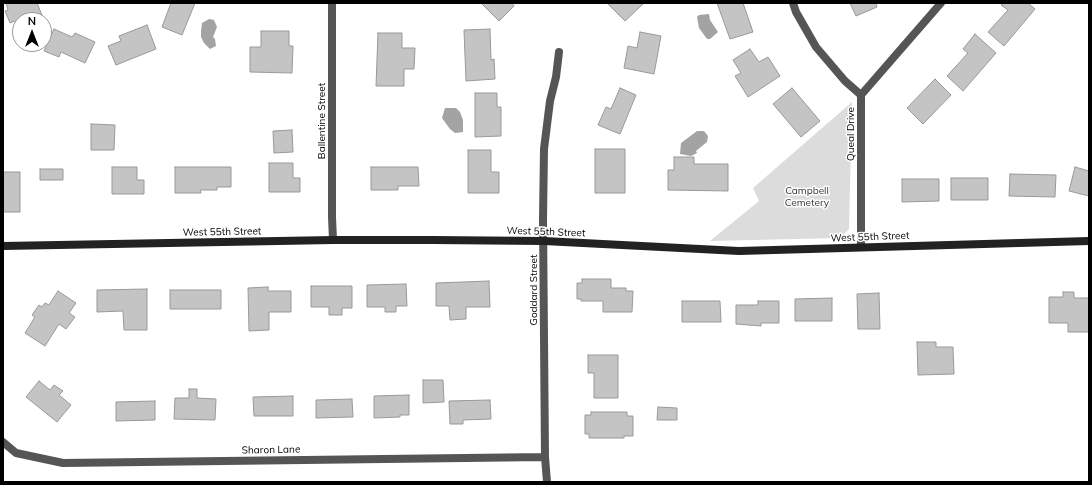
<!DOCTYPE html>
<style>
body{margin:0}
#map{position:relative;width:1092px;height:485px;overflow:hidden;background:#fff;font-family:Mulish,sans-serif}
canvas{display:block}
.frame{position:absolute;inset:0;border:4px solid #000;pointer-events:none}
.north{position:absolute;left:12px;top:12px;width:40px;height:40px;box-sizing:border-box;background:#fff;border:1px solid #999;border-radius:50%;rotate:0deg;font-size:11px;font-weight:700;line-height:16px;text-align:center;color:#000}
.north::after{content:'';display:block;margin:auto;width:14px;height:18px;background:#000;clip-path:polygon(50% 0,100% 100%,50% 72%,0 100%)}
</style>
<div id="map">
<canvas width="1092" height="485"></canvas>
<div class="frame"></div>
<div class="north">N</div>
</div>
<script>
const context = document.querySelector('canvas').getContext('2d');
context.lineJoin = 'round';
function fill(path, color) { context.fillStyle = color; context.fill(path, 'evenodd'); }
const shape = rows => new Path2D(rows.map(r => 'M' + r).join(''));
function stroke(path, color, width, dash) { context.strokeStyle = color; context.lineWidth = width; context.lineCap = dash ? 'butt' : 'round'; context.setLineDash(dash || []); context.stroke(path); }
function write(font, color, halo, rows, align = 'center') {
  context.font = font + ' Mulish,sans-serif'; context.lineWidth = 3; context.setLineDash([]); context.textBaseline = 'middle'; context.strokeStyle = halo; context.fillStyle = color; for (const [text, x, y, turn = 0] of rows) {
    context.save(); context.translate(x, y); context.rotate((+turn || 0) * Math.PI / 180); context.textAlign = isNaN(turn) ? turn : align; if (halo) context.strokeText(text, 0, 0); context.fillText(text, 0, 0); context.restore();
  }
}
fill(shape([
 [852,102,849,229,840,238,710,241,759,201,753,188]
]), '#dcdcdc');
fill(shape([
 [709,14,710,20,718,32,710,39,707,39,699,28,697,17,699,15],
 [209,19,214,20,217,27,213,37,215,39,216,46,210,49,204,43,201,37,201,31,202,23],
 [445,108,456,108,460,112,463,120,463,132,455,133,450,129,442,118],
 [697,131,704,131,708,136,707,142,696,151,697,153,691,156,680,154,681,143]
]), '#a3a3a3');
const building = shape([
 [6,3,37,3,44,20,20,20,20,34,15,21,10,23,5,11,8,10,6,3],
 [171,3,195,3,182,35,162,27,171,3],
 [481,3,512,3,514,6,499,21,481,3],
 [607,3,642,3,643,4,625,21,607,3],
 [717,3,743,3,753,32,730,39,717,3],
 [850,3,876,3,877,7,856,16,850,3],
 [1003,3,1028,3,1035,9,1004,46,988,32,1008,10,1001,5,1003,3],
 [147,25,156,49,116,65,108,46,121,41,119,36,147,25],
 [54,29,72,37,75,33,95,42,85,63,61,52,59,57,44,51,54,29],
 [490,29,491,60,494,59,495,79,466,81,464,30,490,29],
 [261,31,289,31,289,46,293,46,292,73,250,72,250,47,261,47,261,31],
 [640,32,661,36,654,74,624,68,628,46,637,48,640,32],
 [378,33,402,33,402,48,415,48,414,69,404,69,404,86,376,86,378,33],
 [975,34,996,53,963,91,947,76,968,53,963,49,975,34],
 [750,49,759,62,768,57,780,76,748,97,735,76,741,73,733,60,750,49],
 [935,79,951,95,923,124,907,108,935,79],
 [620,88,636,95,620,134,598,125,606,107,611,109,620,88],
 [792,88,820,121,801,137,773,104,792,88],
 [475,93,497,93,497,107,501,107,501,136,475,137,475,93],
 [91,124,115,125,114,150,91,150,91,124],
 [292,130,293,152,274,153,273,131,292,130],
 [595,149,625,149,625,193,595,193,595,149],
 [468,150,491,150,491,172,499,172,499,193,468,193,468,150],
 [674,157,694,157,694,164,728,164,728,191,668,190,668,170,674,170,674,157],
 [269,163,293,163,293,178,300,178,300,192,269,192,269,163],
 [112,167,137,167,137,180,144,180,144,194,112,194,112,167],
 [175,167,231,167,231,187,217,187,217,190,200,190,201,193,175,193,175,167],
 [371,167,418,167,419,186,398,186,398,190,371,190,371,167],
 [1075,167,1089,171,1089,196,1069,191,1075,167],
 [40,169,63,169,63,180,40,180,40,169],
 [3,172,20,172,20,212,3,212,3,172],
 [1010,174,1056,175,1055,197,1009,196,1010,174],
 [951,178,988,178,988,200,951,200,951,178],
 [902,179,939,179,939,201,902,202,902,179],
 [582,279,611,279,611,288,626,288,626,291,633,291,632,312,603,312,603,301,581,301,581,299,577,299,577,283,582,283,582,279],
 [489,281,490,307,466,307,466,319,450,320,449,306,436,306,436,283,489,281],
 [406,284,407,306,396,306,396,312,385,312,385,307,367,307,367,285,406,284],
 [311,286,352,286,352,308,342,308,342,315,329,315,329,307,311,307,311,286],
 [268,287,268,291,291,291,291,312,269,312,269,330,249,331,248,288,268,287],
 [147,289,147,330,124,330,123,311,97,312,97,290,147,289],
 [170,290,221,290,221,309,170,309,170,290],
 [58,291,76,303,69,313,75,317,66,329,59,324,45,346,25,333,35,317,32,315,39,305,42,307,45,303,49,305,58,291],
 [1063,292,1074,292,1074,298,1089,298,1089,332,1068,332,1068,323,1049,323,1049,297,1063,297,1063,292],
 [879,293,880,329,858,329,857,294,879,293],
 [832,298,832,321,795,321,795,299,832,298],
 [682,301,720,301,721,322,682,322,682,301],
 [758,301,779,301,779,323,761,323,761,326,736,324,736,305,758,305,758,301],
 [917,342,936,342,936,347,953,347,954,374,918,375,917,342],
 [588,355,618,355,618,398,594,398,594,373,588,373,588,355],
 [423,380,443,380,444,402,423,403,423,380],
 [39,381,50,390,54,385,63,391,59,395,71,405,57,422,26,397,39,381],
 [189,389,197,389,197,398,216,399,215,420,174,419,175,398,189,398,189,389],
 [409,395,409,415,400,415,400,417,374,418,374,396,409,395],
 [293,396,293,416,254,416,253,397,293,396],
 [352,399,353,417,316,418,316,400,352,399],
 [490,400,491,419,463,420,463,424,450,424,449,401,490,400],
 [155,401,155,420,116,421,116,402,155,401],
 [658,407,677,408,677,420,657,420,658,407],
 [591,412,627,412,627,416,633,416,633,436,624,436,624,438,589,438,589,434,585,434,585,415,591,415,591,412]
]);
fill(building, '#c4c4c4');
stroke(building, '#999', 1);
stroke(shape([
 [332,3,332,217,333,240],
 [793,3,796,12,816,47,845,81,861,95],
 [861,247,861,95,941,3],
 [3,442,16,453,63,463,545,457],
 [547,482,545,457,543,219,544,149,550,101,556,77,559,52]
]), '#555', 8);
stroke(shape([
 [3,246,333,240,433,240,544,241,739,251,1089,241]
]), '#222', 8);
write('10px', '#000', '#fff', [
 ["Ballentine Street",322,121,-90],
 ["Queal Drive",851,134,-90],
 ["West 55th Street",222,232,-1],
 ["West 55th Street",546,232,2],
 ["West 55th Street",870,237,-2],
 ["Goddard Street",534,290,-90],
 ["Sharon Lane",271,450,-1]
]);
write('10px', '#333', '#fff', [
 ["Campbell",807,191],
 ["Cemetery",807,203]
]);
</script>
